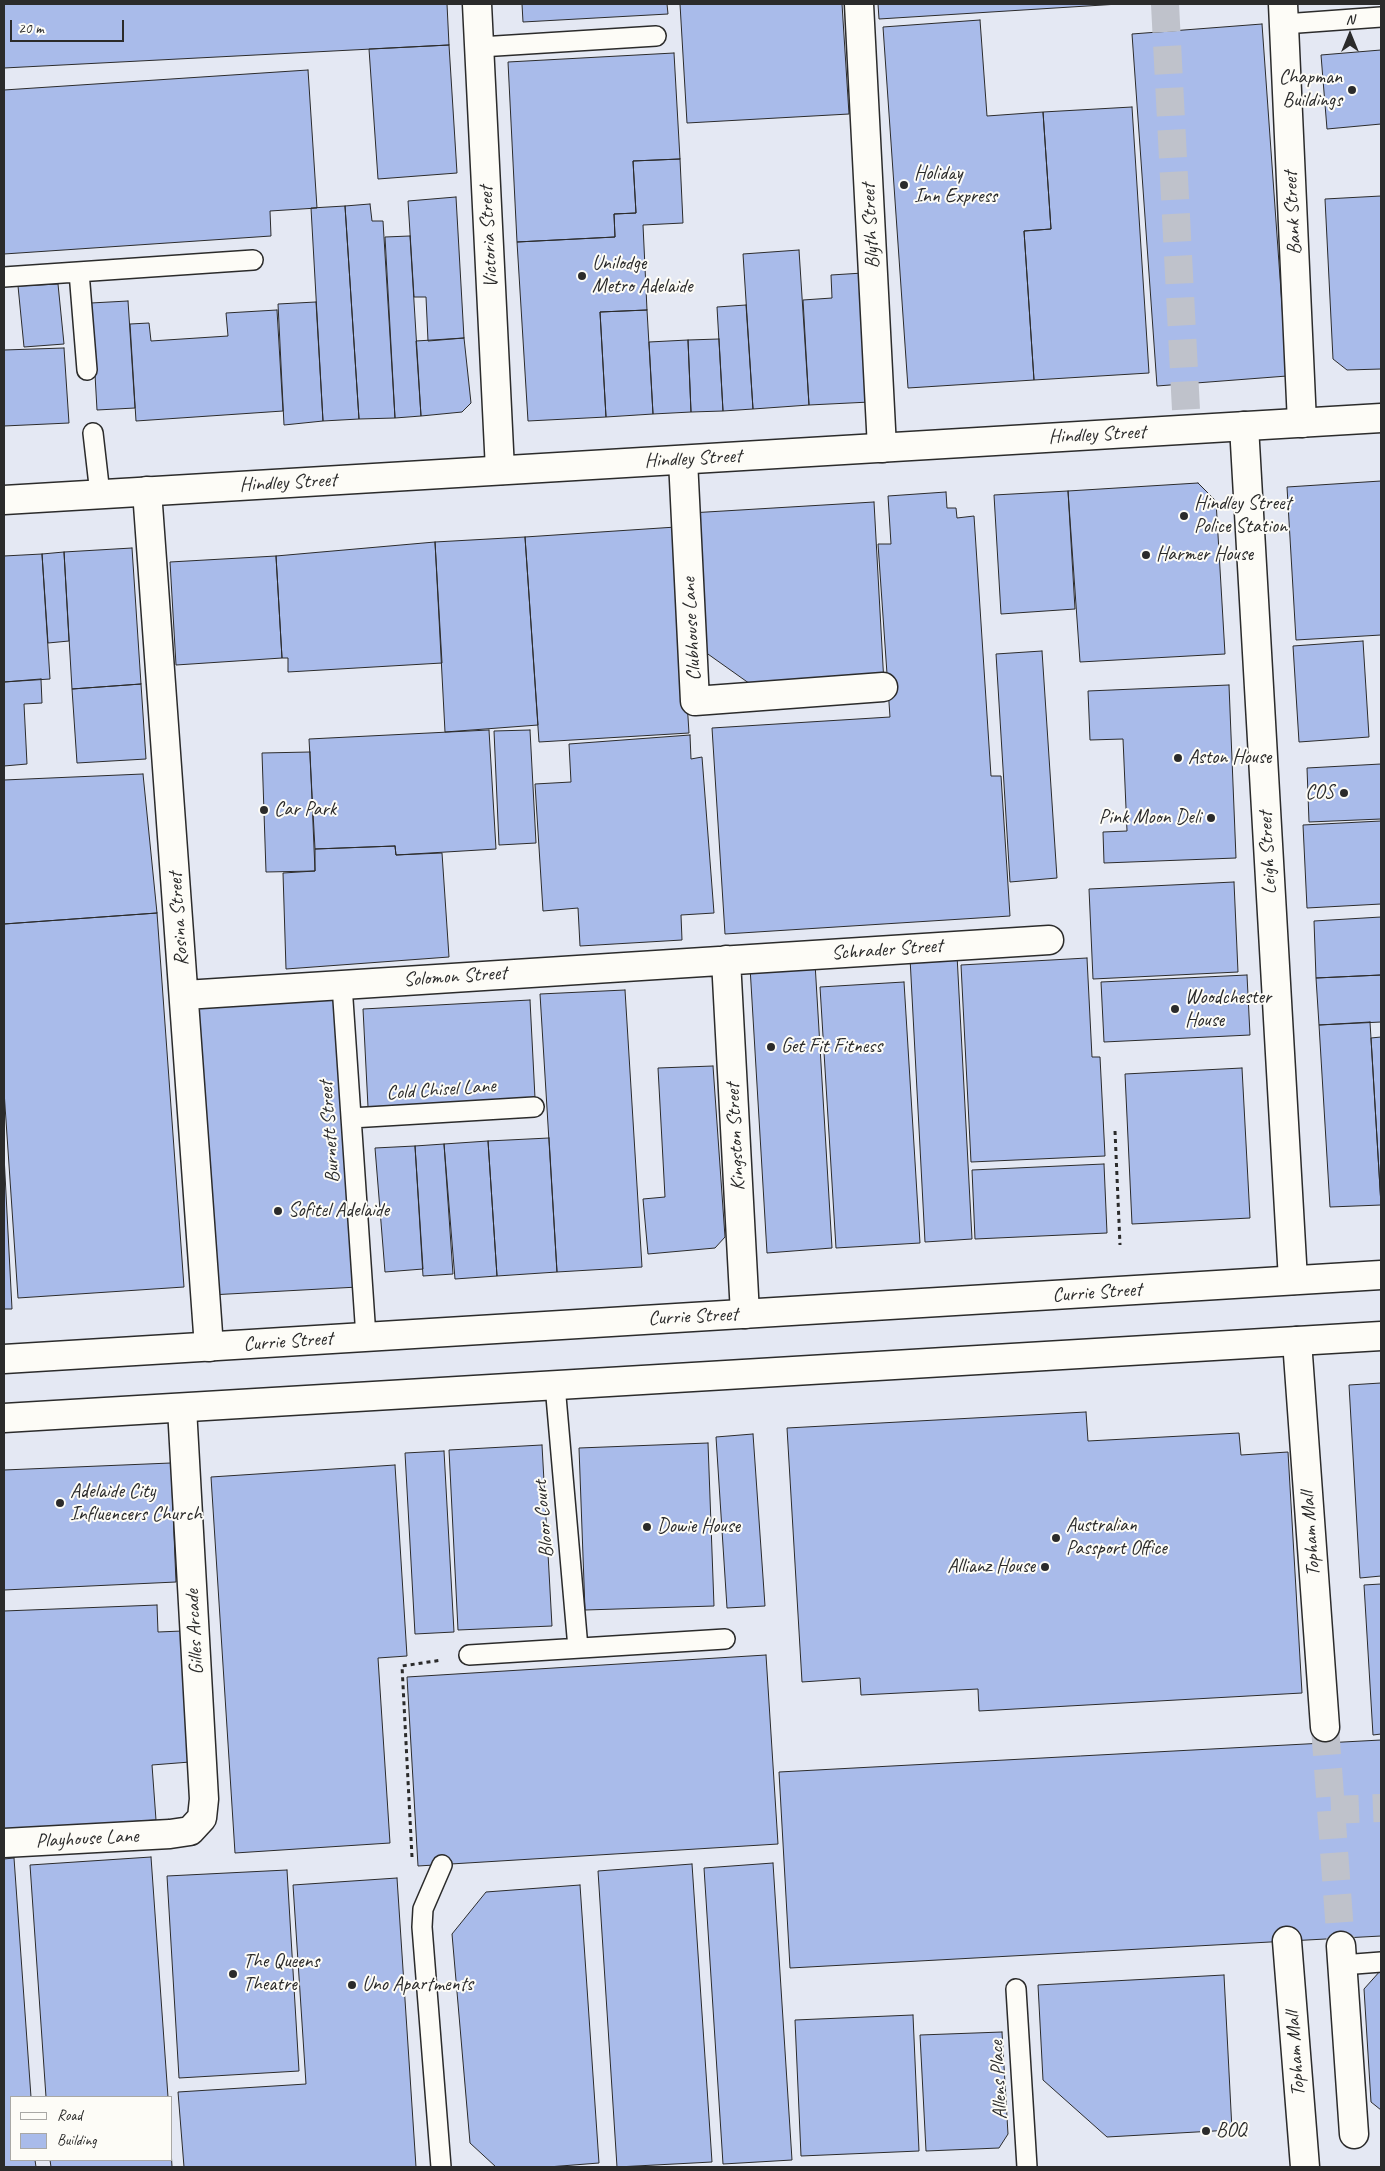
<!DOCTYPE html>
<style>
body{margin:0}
#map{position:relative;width:1385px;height:2171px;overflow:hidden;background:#e4e8f3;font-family:Caveat,sans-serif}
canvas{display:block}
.frame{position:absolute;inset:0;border:5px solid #2b2b2b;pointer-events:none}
.legend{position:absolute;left:10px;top:2096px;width:162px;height:65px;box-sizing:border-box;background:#fdfcf7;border:1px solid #a9a8a5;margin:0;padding:6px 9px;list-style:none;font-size:15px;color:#2b2b2b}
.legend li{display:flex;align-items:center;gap:10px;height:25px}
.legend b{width:25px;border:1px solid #a9a8a5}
.north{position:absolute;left:1325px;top:10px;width:50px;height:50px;-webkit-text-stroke:4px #fdfcf7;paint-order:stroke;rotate:0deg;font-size:14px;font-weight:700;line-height:20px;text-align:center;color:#2b2b2b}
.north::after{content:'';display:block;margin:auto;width:18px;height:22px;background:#2b2b2b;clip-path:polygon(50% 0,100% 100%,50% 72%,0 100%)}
.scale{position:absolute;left:10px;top:20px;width:114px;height:22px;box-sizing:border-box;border:2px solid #2b2b2b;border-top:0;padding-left:6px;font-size:15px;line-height:18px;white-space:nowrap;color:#2b2b2b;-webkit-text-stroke:4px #fdfcf7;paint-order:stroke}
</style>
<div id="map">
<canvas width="1385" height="2171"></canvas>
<div class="frame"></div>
<ul class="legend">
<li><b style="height:6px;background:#fdfcf7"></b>Road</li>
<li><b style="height:14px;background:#a9bbea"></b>Building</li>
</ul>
<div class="north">N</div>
<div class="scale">20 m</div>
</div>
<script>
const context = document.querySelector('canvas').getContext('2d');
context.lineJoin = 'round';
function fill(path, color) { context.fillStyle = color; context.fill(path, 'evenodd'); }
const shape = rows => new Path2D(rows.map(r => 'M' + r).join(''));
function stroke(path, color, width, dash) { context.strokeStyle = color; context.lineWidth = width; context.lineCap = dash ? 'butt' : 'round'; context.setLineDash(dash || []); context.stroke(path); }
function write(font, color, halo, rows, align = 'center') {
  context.font = font + ' Caveat,sans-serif'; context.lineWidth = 4; context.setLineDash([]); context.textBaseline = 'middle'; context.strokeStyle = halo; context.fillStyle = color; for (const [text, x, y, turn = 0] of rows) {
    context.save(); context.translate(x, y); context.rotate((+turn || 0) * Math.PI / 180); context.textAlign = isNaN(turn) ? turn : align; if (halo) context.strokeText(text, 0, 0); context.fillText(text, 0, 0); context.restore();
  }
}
const building = shape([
 [4,4,447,4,449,45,4,68,4,4],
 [522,4,667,4,668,14,523,22,522,4],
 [680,4,842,4,849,114,687,123,680,4],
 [878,4,1119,4,879,19,878,4],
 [980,20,987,116,1043,112,1051,229,1024,231,1034,380,908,388,883,27,980,20],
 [1262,24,1287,376,1157,386,1132,34,1262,24],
 [449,45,457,173,378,179,369,49,449,45],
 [1381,50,1381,124,1327,129,1321,55,1381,50],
 [674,53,680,159,633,161,636,213,614,214,615,237,517,242,508,62,674,53],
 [308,70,317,208,270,211,271,236,4,254,4,90,308,70],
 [1132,107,1149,373,1034,380,1024,231,1051,229,1043,112,1132,107],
 [680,159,683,223,643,225,647,310,600,312,606,417,528,421,517,242,615,237,614,214,636,213,633,161,680,159],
 [1381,196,1381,369,1347,370,1333,359,1325,199,1381,196],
 [456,197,464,338,428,341,426,297,414,297,408,201,456,197],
 [370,204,372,221,383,221,395,418,359,419,345,206,370,204],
 [345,206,359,419,323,421,311,208,345,206],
 [410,236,421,416,395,418,385,237,410,236],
 [799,250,809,405,753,409,743,254,799,250],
 [863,273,870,402,809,405,803,300,832,298,831,275,863,273],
 [58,284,64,344,24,347,18,286,58,284],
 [128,301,135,408,97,410,91,303,128,301],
 [316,302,323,421,284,425,278,304,316,302],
 [746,305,753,409,723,411,717,307,746,305],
 [277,310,283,411,136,421,130,324,149,323,151,341,228,336,226,313,277,310],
 [647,310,653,414,606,417,600,312,647,310],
 [464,338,471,403,462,412,421,416,416,341,464,338],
 [719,339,723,411,691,412,688,340,719,339],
 [688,340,691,412,653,414,649,342,688,340],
 [64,348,69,423,4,426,4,350,64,348],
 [1381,481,1381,635,1296,640,1287,487,1381,481],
 [1198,483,1216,501,1225,654,1080,662,1068,491,1198,483],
 [1068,491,1075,609,1001,614,994,495,1068,491],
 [946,492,947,508,956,508,957,518,974,516,991,776,1001,776,1010,916,725,934,712,728,890,717,878,544,891,544,888,496,946,492],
 [874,502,884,684,760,691,698,647,690,513,874,502],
 [676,527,689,733,539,742,525,537,676,527],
 [525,537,538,725,445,732,435,542,525,537],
 [435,542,442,663,288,672,288,658,282,658,276,556,435,542],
 [132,548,141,684,72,689,64,552,132,548],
 [64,552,69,641,48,643,42,554,64,552],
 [42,554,50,679,4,682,4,556,42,554],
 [276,556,282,658,176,665,170,562,276,556],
 [1363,641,1369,737,1299,742,1293,646,1363,641],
 [1042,651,1057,878,1010,882,996,654,1042,651],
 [41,679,42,703,24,704,27,764,4,766,4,682,41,679],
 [141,684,146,759,77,763,72,689,141,684],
 [1229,685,1236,858,1104,863,1103,832,1127,831,1123,739,1090,740,1088,691,1229,685],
 [489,730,496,849,396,855,395,846,315,849,309,739,489,730],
 [530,730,536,843,499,845,494,731,530,730],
 [690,735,691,759,702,757,714,913,681,915,682,940,580,946,578,908,543,911,535,784,571,782,569,744,690,735],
 [310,752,315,871,266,872,262,753,310,752],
 [1381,764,1381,819,1309,822,1307,768,1381,764],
 [143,774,157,913,4,924,4,780,143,774],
 [1381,821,1381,904,1307,908,1303,825,1381,821],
 [395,846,396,855,442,853,449,957,286,969,283,873,315,871,315,849,395,846],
 [1234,882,1238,972,1093,979,1089,889,1234,882],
 [157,913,184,1287,18,1298,4,1091,4,924,157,913],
 [1381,917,1381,975,1316,978,1314,921,1381,917],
 [957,955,972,1239,925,1242,910,958,957,955],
 [1087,958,1092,1057,1100,1057,1105,1156,971,1162,961,965,1087,958],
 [815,963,832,1248,767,1253,750,967,815,963],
 [1247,975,1250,1035,1104,1042,1101,982,1247,975],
 [1381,975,1381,1022,1319,1025,1316,978,1381,975],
 [904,982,920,1243,836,1248,820,987,904,982],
 [338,990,358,1287,210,1295,190,999,338,990],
 [625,990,642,1267,557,1272,540,994,625,990],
 [530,1000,535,1098,368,1107,363,1009,530,1000],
 [1370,1022,1381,1205,1330,1207,1319,1025,1370,1022],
 [1381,1037,1381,1205,1371,1038,1381,1037],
 [713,1066,725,1237,715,1248,648,1254,643,1199,665,1197,658,1068,713,1066],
 [1242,1068,1250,1218,1132,1224,1125,1074,1242,1068],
 [549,1138,557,1272,497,1276,488,1141,549,1138],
 [488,1141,497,1276,455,1279,444,1144,488,1141],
 [444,1144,453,1274,423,1276,415,1146,444,1144],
 [415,1146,423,1269,385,1272,375,1148,415,1146],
 [4,1155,12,1309,4,1309,4,1155],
 [1104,1164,1107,1233,975,1239,972,1170,1104,1164],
 [1381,1383,1381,1576,1360,1578,1349,1385,1381,1383],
 [1086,1412,1088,1441,1239,1433,1241,1455,1288,1452,1302,1693,979,1711,978,1689,861,1695,860,1678,802,1682,787,1428,1086,1412],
 [753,1434,765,1606,727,1608,716,1437,753,1434],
 [708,1443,714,1606,585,1610,579,1448,708,1443],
 [542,1445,552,1626,458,1630,449,1450,542,1445],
 [444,1451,454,1632,415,1634,405,1453,444,1451],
 [171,1463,176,1582,4,1590,4,1470,171,1463],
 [395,1465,407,1656,378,1658,390,1843,235,1853,211,1477,395,1465],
 [1381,1584,1381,1734,1373,1735,1364,1585,1381,1584],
 [157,1605,158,1632,182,1631,190,1762,152,1765,156,1820,4,1830,4,1611,157,1605],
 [766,1655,778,1844,418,1866,407,1677,766,1655],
 [1381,1740,1381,1936,790,1968,779,1772,1381,1740],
 [151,1857,168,2097,46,2097,30,1865,151,1857],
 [14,1858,31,2097,11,2097,11,2160,35,2160,36,2167,4,2167,4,1859,14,1858],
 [773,1863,792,2160,723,2164,704,1868,773,1863],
 [692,1864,712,2162,617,2167,598,1871,692,1864],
 [287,1870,299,2071,179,2078,167,1876,287,1870],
 [397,1878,416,2167,184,2167,178,2092,306,2084,293,1885,397,1878],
 [580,1885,599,2163,548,2167,496,2167,470,2143,452,1934,486,1892,580,1885],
 [1381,1970,1381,2110,1371,2102,1364,1989,1381,1970],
 [1224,1975,1232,2130,1107,2137,1043,2080,1038,1985,1224,1975],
 [913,2015,919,2151,801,2156,795,2020,913,2015],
 [1002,2032,1008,2134,999,2148,926,2151,920,2035,1002,2032],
 [171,2149,172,2167,51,2167,50,2160,171,2160,171,2149]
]);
fill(building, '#a9bbea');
stroke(building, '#2b2b2b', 1);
stroke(shape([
 [1165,4,1187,429],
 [1325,1727,1341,1946],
 [1331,1810,1381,1808]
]), '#bfc2cb', 28, [28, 14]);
const lane = shape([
 [1284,24,1381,17],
 [480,47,656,36],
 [79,272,87,370],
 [4,277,253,260],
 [93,433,100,494],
 [342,985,366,1337],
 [351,1118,534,1107],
 [555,1385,578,1648],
 [469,1655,725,1639],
 [1342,1965,1381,1962],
 [1016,1989,1027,2167],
 [441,2167,422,1927,423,1909,442,1865]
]);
const street = shape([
 [477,4,500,470],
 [859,4,882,448],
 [1283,4,1302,423],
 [1244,426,1293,1280],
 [683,460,695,701,883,687],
 [147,491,209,1347],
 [726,960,745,1314],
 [185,995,1049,940],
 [1297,1341,1325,1727],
 [4,1843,170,1834,190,1831,202,1818,204,1799,182,1408],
 [1287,1941,1305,2167],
 [1341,1946,1354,2134]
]);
const secondary = shape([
 [4,500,1381,418],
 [4,1359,1381,1275],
 [4,1418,1381,1336]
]);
stroke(lane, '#2b2b2b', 22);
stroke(street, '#2b2b2b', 31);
stroke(secondary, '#2b2b2b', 31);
stroke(shape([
 [1115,1131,1120,1245],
 [412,1857,402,1666,442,1660]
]), '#2b2b2b', 3, [4, 4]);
stroke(lane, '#fdfcf7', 19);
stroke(street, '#fdfcf7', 28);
stroke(secondary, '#fdfcf7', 28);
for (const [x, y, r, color] of [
 [1352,90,5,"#2b2b2b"],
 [904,185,5,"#2b2b2b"],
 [582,276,5,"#2b2b2b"],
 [1184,516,5,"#2b2b2b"],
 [1146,555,5,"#2b2b2b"],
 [1178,758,5,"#2b2b2b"],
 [1344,793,5,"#2b2b2b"],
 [264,810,5,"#2b2b2b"],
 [1211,818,5,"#2b2b2b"],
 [1175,1009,5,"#2b2b2b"],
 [771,1047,5,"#2b2b2b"],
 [278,1211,5,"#2b2b2b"],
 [60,1503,5,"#2b2b2b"],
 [647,1527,5,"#2b2b2b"],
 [1056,1538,5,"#2b2b2b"],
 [1045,1567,5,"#2b2b2b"],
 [233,1974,5,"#2b2b2b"],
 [352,1985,5,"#2b2b2b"],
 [1206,2131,5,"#2b2b2b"]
]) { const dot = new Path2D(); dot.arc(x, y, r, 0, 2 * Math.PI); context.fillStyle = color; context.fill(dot); stroke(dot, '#fdfcf7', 2); }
write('20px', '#2b2b2b', '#fdfcf7', [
 ["Chapman",1342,78,"right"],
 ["Buildings",1342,101,"right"],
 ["Holiday",914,174],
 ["Inn Express",914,197],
 ["Unilodge",592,264],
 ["Metro Adelaide",592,287],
 ["Hindley Street",1194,504],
 ["Police Station",1194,527],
 ["Harmer House",1156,555],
 ["Aston House",1188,758],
 ["COS",1334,793,"right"],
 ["Car Park",274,810],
 ["Pink Moon Deli",1201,818,"right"],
 ["Woodchester",1185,998],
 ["House",1185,1021],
 ["Get Fit Fitness",781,1047],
 ["Sofitel Adelaide",288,1211],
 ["Adelaide City",70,1492],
 ["Influencers Church",70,1515],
 ["Australian",1066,1526],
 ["Passport Office",1066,1549],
 ["Dowie House",657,1527],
 ["Allianz House",1035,1567,"right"],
 ["The Queens",243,1962],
 ["Theatre",243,1985],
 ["Uno Apartments",362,1985],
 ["BOQ",1216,2131]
], 'left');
write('20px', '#2b2b2b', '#fdfcf7', [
 ["Bank Street",1293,213,-93],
 ["Blyth Street",871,226,-93],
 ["Victoria Street",489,237,-93],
 ["Hindley Street",1097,435,-3],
 ["Hindley Street",693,459,-3],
 ["Hindley Street",288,483,-3],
 ["Clubhouse Lane",692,629,-93],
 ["Leigh Street",1268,853,-93],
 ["Rosina Street",179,919,-94],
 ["Schrader Street",887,950,-4],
 ["Solomon Street",455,977,-4],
 ["Cold Chisel Lane",441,1090,-4],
 ["Burnett Street",330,1132,-94],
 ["Kingston Street",736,1137,-93],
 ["Currie Street",1097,1293,-4],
 ["Currie Street",693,1317,-3],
 ["Currie Street",288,1342,-4],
 ["Bloor Court",544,1519,-95],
 ["Topham Mall",1311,1534,-94],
 ["Gilles Arcade",195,1632,-93],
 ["Playhouse Lane",87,1839,-3],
 ["Topham Mall",1296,2054,-94],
 ["Allens Place",999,2080,-93]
]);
</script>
